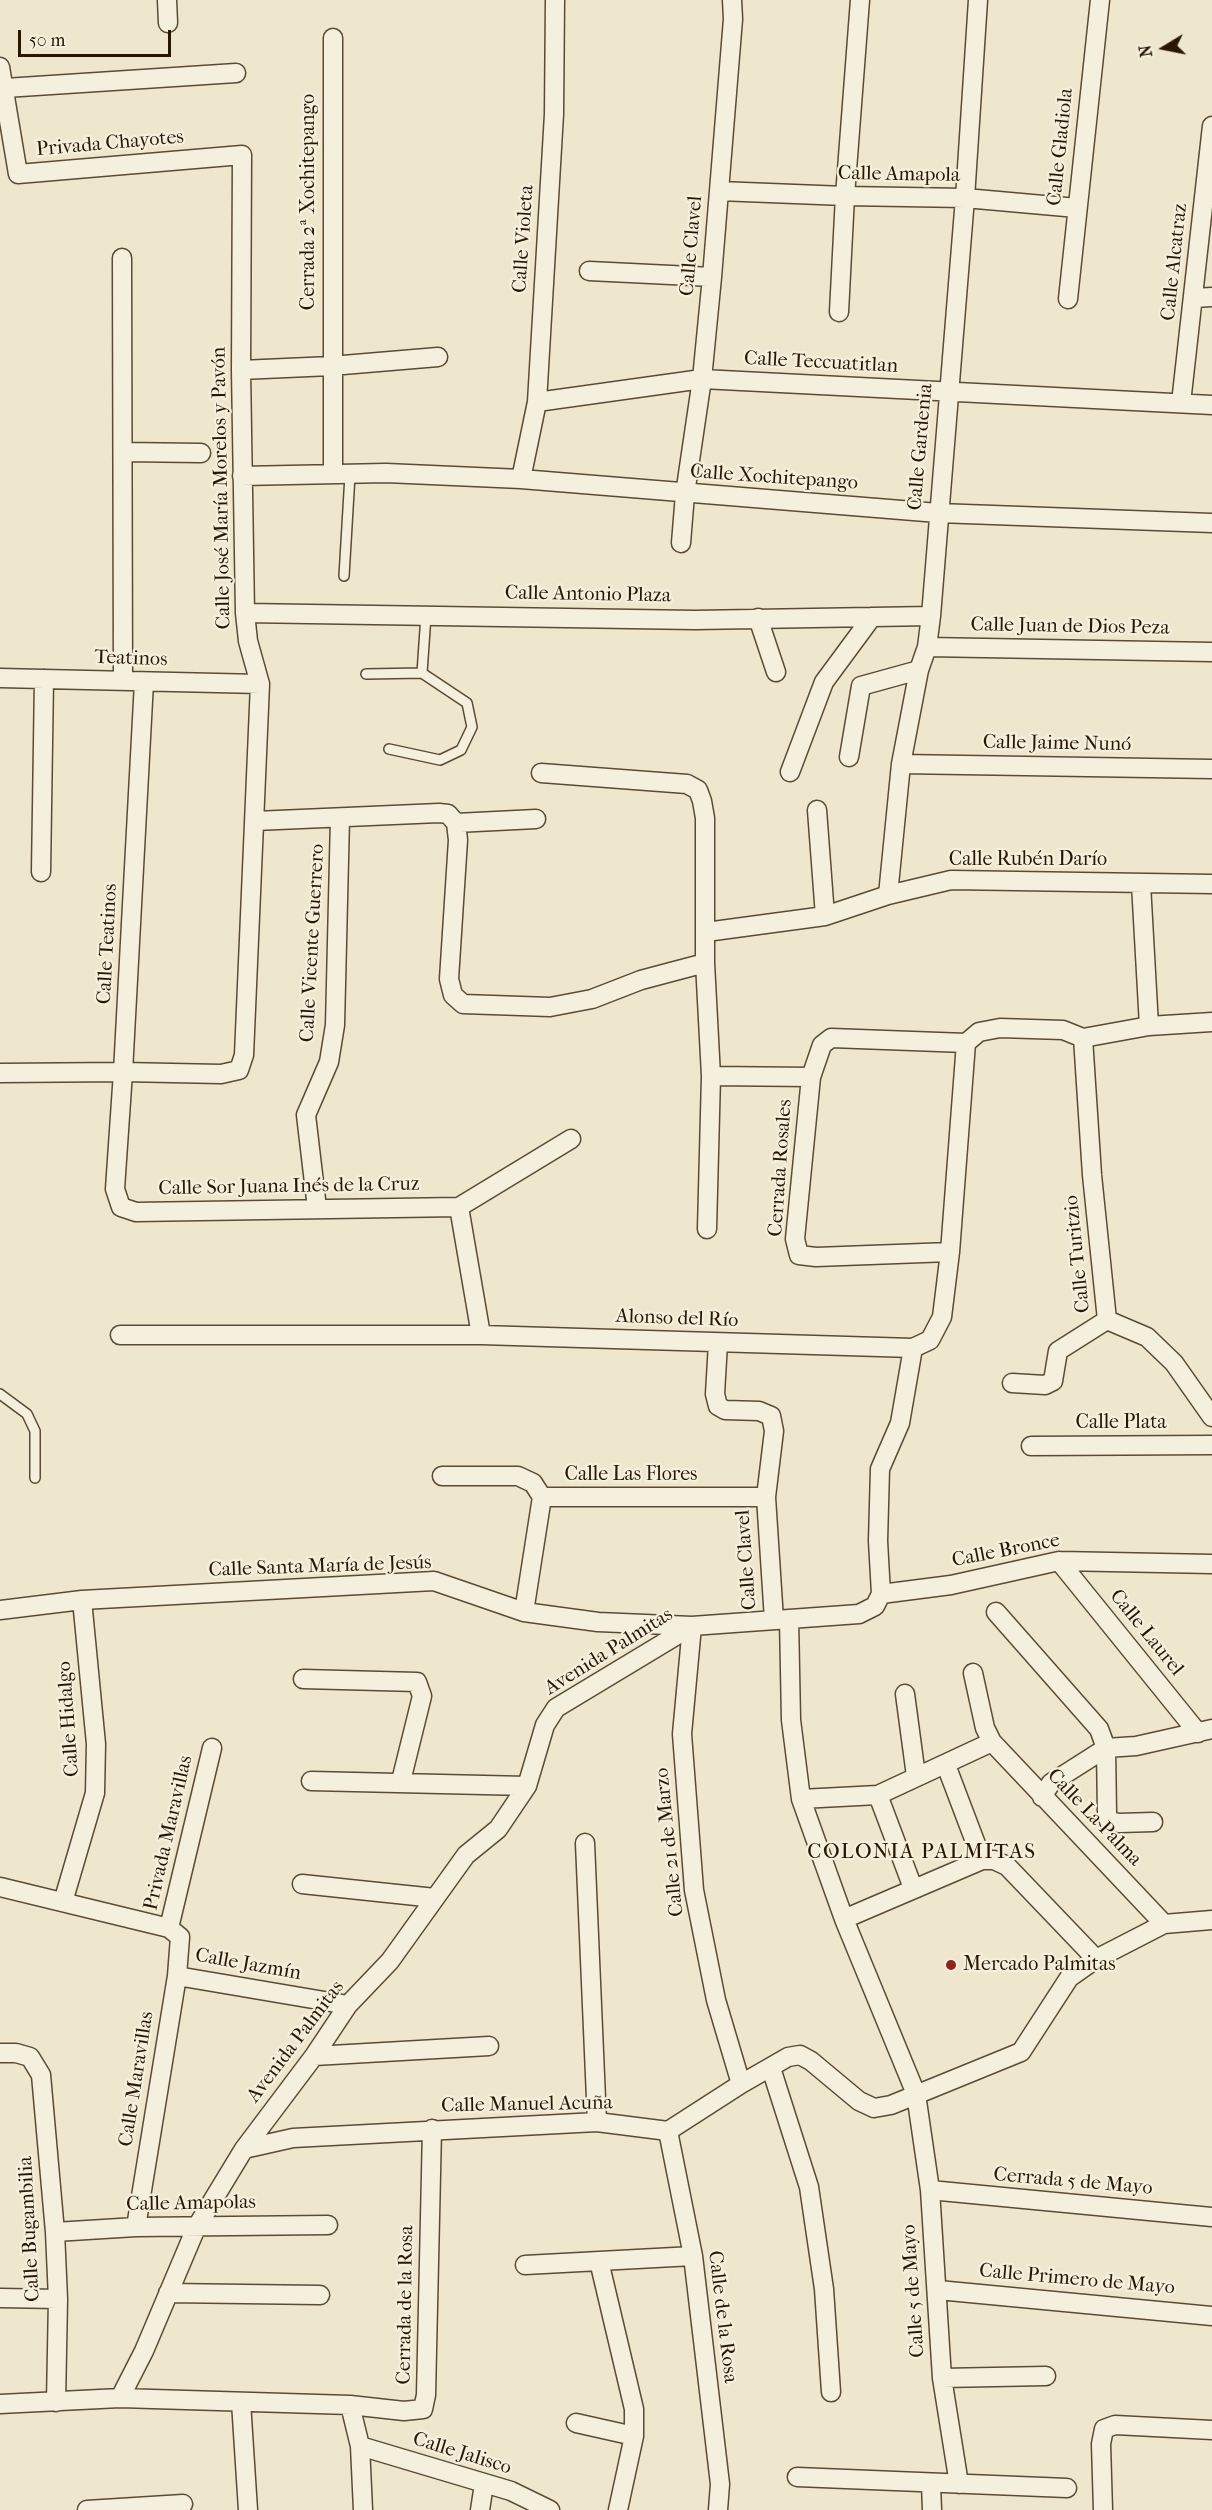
<!DOCTYPE html>
<meta charset="utf-8">
<style>
body{margin:0}
#map{position:relative;width:1212px;height:2510px;overflow:hidden;background:#efe7cd;font-family:"IM FELL French Canon",serif}
canvas{display:block}
.north{position:absolute;left:1134px;top:18px;width:60px;height:60px;-webkit-text-stroke:4px #f5efde;paint-order:stroke;rotate:260deg;font-size:16px;font-weight:700;line-height:24px;text-align:center;color:#2a1701}
.north::after{content:'';display:block;margin:auto;width:21px;height:27px;background:#2a1701;clip-path:polygon(50% 0,100% 100%,50% 72%,0 100%)}
.scale{position:absolute;left:18px;top:30px;width:153px;height:27px;box-sizing:border-box;border:3px solid #2a1701;border-top:0;padding-left:8px;font-size:18px;line-height:21px;white-space:nowrap;color:#2a1701;-webkit-text-stroke:4px #f5efde;paint-order:stroke}
</style>
<div id="map">
<canvas width="1212" height="2510"></canvas>
<div class="north">N</div>
<div class="scale">50 m</div>
</div>
<script>
const context = document.querySelector('canvas').getContext('2d');
context.lineJoin = 'round';
const shape = rows => new Path2D(rows.map(r => 'M' + r).join(''));
function stroke(path, color, width, dash) { context.strokeStyle = color; context.lineWidth = width; context.lineCap = dash ? 'butt' : 'round'; context.setLineDash(dash || []); context.stroke(path); }
function write(font, color, halo, rows, align = 'center') {
  context.font = font + ' "IM FELL French Canon",serif'; context.lineWidth = 4.5; context.setLineDash([]); context.textBaseline = 'middle'; context.strokeStyle = halo; context.fillStyle = color; for (const [text, x, y, turn = 0] of rows) {
    context.save(); context.translate(x, y); context.rotate((+turn || 0) * Math.PI / 180); context.textAlign = isNaN(turn) ? turn : align; if (halo) context.strokeText(text, 0, 0); context.fillText(text, 0, 0); context.restore();
  }
}
const lane = shape([
 [344,576,350,475],
 [366,674,422,673,426,615],
 [389,749,440,760,461,750,472,727,467,703,422,673],
 [0,1394,27,1414,35,1431,35,1478]
]);
const street = shape([
 [167,0,168,23],
 [333,38,333,474],
 [0,67,18,174,242,155,241,370,245,613,248,641,260,684,244,1055,239,1070,221,1074,123,1072,0,1073],
 [5,88,236,73],
 [719,191,845,196,965,198,1077,208],
 [122,258,123,681],
 [589,271,712,277],
 [1194,298,1212,297],
 [1068,299,1100,0],
 [839,312,845,196,860,0],
 [241,370,331,366,438,357],
 [537,402,702,379,1212,405],
 [1181,403,1212,126],
 [123,452,201,453],
 [242,476,386,473,521,479,938,513,1212,523],
 [521,479,537,402,554,114,555,0],
 [681,543,685,494,702,379,712,277,733,19,732,0],
 [245,613,695,620,931,616],
 [758,618,776,672],
 [927,647,1212,652],
 [0,678,260,684],
 [144,682,123,1072,115,1189,121,1207,136,1212,459,1207,571,1139],
 [849,757,861,686,919,670],
 [901,764,1212,769],
 [790,772,824,682,872,617],
 [541,773,687,784,698,790,702,801,705,818,705,963,711,1076,707,1229],
 [817,810,825,916],
 [255,821,439,813,448,814,456,823,536,819],
 [456,823,458,840,449,979,453,995,463,1004,550,1007,592,999,641,980,705,963],
 [41,872,44,679],
 [1141,884,1149,1026],
 [888,895,901,764,919,670,927,647,931,616,965,198,978,0],
 [706,932,825,916,888,895,951,880,1212,884],
 [1083,1038,1092,1175,1107,1320],
 [966,1043,979,1032,1000,1028,1063,1030,1083,1038,1149,1026,1212,1022],
 [711,1076,811,1077],
 [459,1207,481,1335],
 [317,1208,306,1115,329,1062,335,1025,340,818],
 [950,1252,816,1257,799,1255,795,1239,811,1077,822,1045,831,1038,966,1043],
 [1107,1320,1147,1337,1174,1363,1212,1417],
 [120,1335,481,1335,913,1348,930,1340,942,1317,950,1252,966,1043],
 [718,1343,715,1394,718,1406,725,1410,759,1411,771,1416,774,1431,766,1497,774,1620],
 [1012,1383,1045,1385,1053,1381,1058,1351,1107,1320],
 [1031,1446,1212,1445],
 [442,1476,518,1476,533,1483,542,1497],
 [542,1497,766,1497],
 [1059,1561,1198,1733],
 [881,1594,951,1585,1059,1561,1212,1564],
 [0,1610,82,1600,434,1581,524,1612,598,1622,692,1626,859,1614,875,1606,881,1594,878,1541,880,1469,900,1423,913,1348],
 [524,1612,542,1497],
 [996,1612,1099,1729,1106,1748,1107,1814,1109,1821,1119,1823,1153,1822],
 [789,1619,791,1720,801,1799,844,1919,916,2094,930,2190,942,2378,959,2484],
 [692,1626,682,1734,694,1890,716,2000,741,2084],
 [973,1673,985,1728,992,1742,1164,1924],
 [303,1679,417,1682,422,1696,401,1781],
 [905,1694,916,1776],
 [946,1765,982,1860],
 [311,1781,527,1786],
 [878,1795,913,1888],
 [1042,1797,1051,1783,1106,1748,1136,1746,1212,1729],
 [801,1799,878,1795,992,1742],
 [585,1843,597,2122],
 [302,1884,435,1898],
 [0,1887,169,1928,180,1937,177,1976,136,2227],
 [63,1902,95,1793,96,1744,82,1600],
 [844,1919,982,1860,994,1860,1007,1866,1096,1959],
 [169,1928,212,1748],
 [177,1976,348,2005],
 [0,2053,16,2053,30,2057,41,2075,55,2232,58,2299,56,2402],
 [314,2056,489,2046],
 [771,2068,809,2187,824,2289,831,2392],
 [668,2131,693,2256,720,2484,718,2510],
 [244,2149,293,2138,597,2122,668,2131,741,2084,788,2057,800,2055,811,2061,859,2101,874,2108,891,2105,1021,2052,1069,1978,1096,1959,1164,1924,1212,1920],
 [930,2190,1212,2217],
 [55,2232,136,2227,328,2225],
 [599,2261,634,2409,634,2436,618,2510],
 [525,2265,693,2256],
 [938,2290,1212,2316],
 [168,2293,320,2295],
 [0,2298,58,2299],
 [942,2378,1046,2376],
 [120,2398,144,2351,196,2228,244,2149,314,2056,348,2005,390,1961,466,1855,498,1829,527,1786,545,1725,556,1708,692,1626],
 [241,2402,248,2510],
 [0,2404,120,2398,350,2405,404,2411,423,2409,426,2395,432,2129],
 [350,2405,360,2446,363,2510],
 [576,2423,634,2436],
 [360,2446,511,2491,550,2510],
 [797,2477,1067,2488],
 [931,2484,932,2510],
 [87,2510,183,2504],
 [480,2510,484,2484],
 [1103,2510,1101,2444,1104,2429,1115,2425,1212,2430]
]);
stroke(lane, '#5b4b34', 12);
stroke(street, '#5b4b34', 21);
stroke(lane, '#f5efde', 9);
stroke(street, '#f5efde', 18);
for (const [x, y, r, color] of [
 [951,1965,6,"#8f2418"]
]) { const dot = new Path2D(); dot.arc(x, y, r, 0, 2 * Math.PI); context.fillStyle = color; context.fill(dot); stroke(dot, '#f5efde', 2); }
write('20px', '#2a1701', '#f5efde', [
 ["Privada Chayotes",110,144,-5],
 ["Calle Gladiola",1061,147,-84],
 ["Calle Amapola",899,175,1],
 ["Cerrada 2ª Xochitepango",309,202,-90],
 ["Calle Violeta",524,239,-86],
 ["Calle Clavel",692,246,-85],
 ["Calle Alcatraz",1175,262,-84],
 ["Calle Teccuatitlan",821,363,3],
 ["Calle Gardenia",921,447,-85],
 ["Calle Xochitepango",774,478,4],
 ["Calle José María Morelos y Pavón",222,488,-91],
 ["Calle Antonio Plaza",588,595,1],
 ["Calle Juan de Dios Peza",1070,627,1],
 ["Teatinos",131,659,2],
 ["Calle Jaime Nunó",1057,744,1],
 ["Calle Rubén Darío",1028,860],
 ["Calle Vicente Guerrero",313,943,-87],
 ["Calle Teatinos",108,944,-87],
 ["Cerrada Rosales",781,1168,-86],
 ["Calle Sor Juana Inés de la Cruz",289,1187,-1],
 ["Calle Turitzio",1078,1254,-96],
 ["Alonso del Río",677,1319,2],
 ["Calle Plata",1121,1423],
 ["Calle Las Flores",631,1475],
 ["Calle Bronce",1006,1551,-11],
 ["Calle Clavel",747,1560,-94],
 ["Calle Santa María de Jesús",320,1567,-2],
 ["Calle Laurel",1146,1633,51],
 ["Avenida Palmitas",609,1652,-32],
 ["Calle Hidalgo",69,1719,-94],
 ["Calle La Palma",1094,1818,46],
 ["Privada Maravillas",169,1833,-77],
 ["Calle 21 de Marzo",670,1842,-96],
 ["Calle Jazmín",248,1965,10],
 ["Avenida Palmitas",296,2042,-53],
 ["Calle Maravillas",137,2079,-81],
 ["Calle Manuel Acuña",527,2105,-1],
 ["Cerrada 5 de Mayo",1073,2182,5],
 ["Calle Amapolas",191,2204,-1],
 ["Calle Bugambilia",30,2229,-93],
 ["Calle Primero de Mayo",1077,2280,5],
 ["Calle 5 de Mayo",914,2291,-94],
 ["Cerrada de la Rosa",406,2305,-89],
 ["Calle de la Rosa",722,2317,83],
 ["Calle Jalisco",462,2454,17]
]);
write('20px', '#2a1701', '#f5efde', [
 ["Mercado Palmitas",963,1965]
], 'left');
context.letterSpacing = '1.5px';
write('21px', '#2a1701', '#f5efde', [
 ["COLONIA PALMITAS",922,1853]
]);
context.letterSpacing = '0px';
</script>
